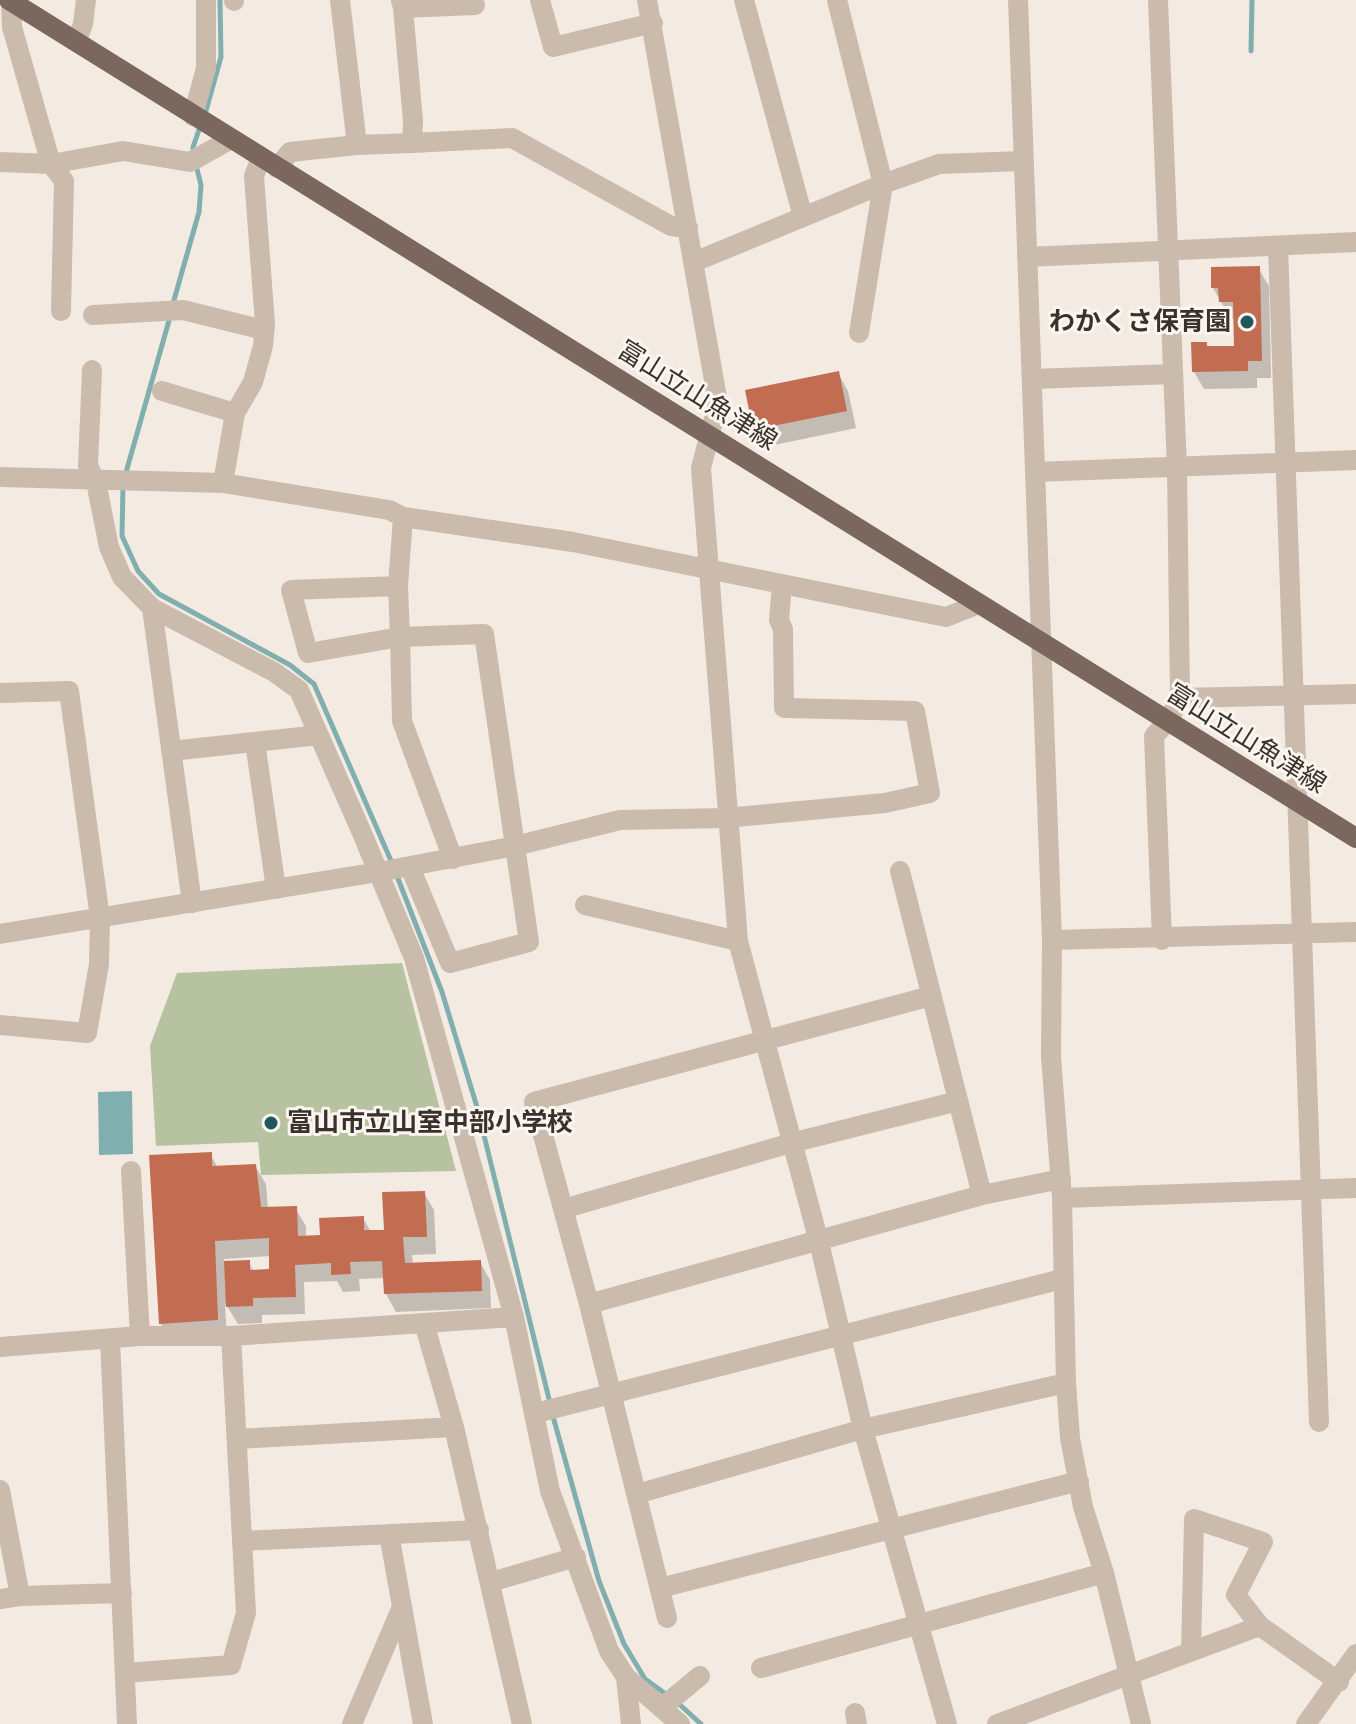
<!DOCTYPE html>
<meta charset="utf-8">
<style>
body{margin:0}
canvas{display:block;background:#f3ebe2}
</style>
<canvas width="1356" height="1724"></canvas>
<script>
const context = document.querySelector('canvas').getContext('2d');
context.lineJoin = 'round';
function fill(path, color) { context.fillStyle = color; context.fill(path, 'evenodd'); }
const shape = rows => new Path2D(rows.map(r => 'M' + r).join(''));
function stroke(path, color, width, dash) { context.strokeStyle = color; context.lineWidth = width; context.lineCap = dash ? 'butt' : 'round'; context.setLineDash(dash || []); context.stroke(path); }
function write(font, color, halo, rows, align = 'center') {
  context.font = font + ' Quicksand,"Noto Sans JP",sans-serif'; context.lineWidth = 6; context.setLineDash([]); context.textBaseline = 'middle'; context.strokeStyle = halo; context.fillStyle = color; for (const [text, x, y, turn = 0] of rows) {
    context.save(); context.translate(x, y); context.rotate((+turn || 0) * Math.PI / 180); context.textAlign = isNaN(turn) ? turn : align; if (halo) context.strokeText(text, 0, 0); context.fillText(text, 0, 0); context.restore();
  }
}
fill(shape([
 [402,963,456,1171,261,1175,258,1142,156,1146,150,1046,177,973]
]), '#b7c2a1');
fill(shape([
 [132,1091,133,1154,99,1155,98,1092]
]), '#81aeaf');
fill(shape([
 [1258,268,1269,286,1271,378,1257,378,1257,388,1204,389,1194,372,1208,348,1236,348,1236,319,1231,319,1213,288],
 [838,373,848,391,856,428,765,447,755,429],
 [210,1154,218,1168,255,1166,266,1184,268,1209,295,1208,306,1226,306,1238,322,1237,363,1218,371,1232,386,1232,424,1193,434,1210,436,1254,412,1255,413,1265,480,1262,490,1280,491,1308,396,1312,386,1294,385,1278,359,1279,360,1291,343,1292,337,1281,304,1282,305,1314,262,1315,262,1323,238,1324,225,1303,227,1338,171,1341,161,1324],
 [271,1256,271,1271,254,1272,249,1262,224,1263,224,1259]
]), '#0003');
stroke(shape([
 [1251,51,1252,0],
 [205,114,221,57,220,0],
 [194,155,193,147,200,127],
 [172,307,199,212,201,185,196,165],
 [125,476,170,317],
 [123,486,122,536,138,571,159,594,290,665,314,684,392,863],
 [397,876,442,992,477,1107,550,1403],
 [552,1413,599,1581,624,1644,645,1679,667,1695],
 [678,1703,701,1724]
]), '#81aeaf', 5);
fill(shape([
 [1260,266,1262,361,1248,361,1248,371,1192,372,1191,342,1207,342,1207,346,1234,346,1233,302,1219,302,1218,288,1211,288,1211,267],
 [839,371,847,411,753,430,745,390],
 [212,1152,212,1166,256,1164,261,1207,297,1206,298,1236,320,1235,319,1218,364,1216,364,1230,384,1230,382,1192,425,1191,427,1237,403,1237,405,1263,481,1260,482,1291,384,1294,382,1261,350,1262,351,1274,331,1275,331,1263,295,1265,296,1297,253,1298,253,1306,226,1307,224,1261,250,1260,250,1270,269,1269,269,1238,215,1241,218,1320,159,1324,149,1155]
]), '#c26c51');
stroke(shape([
 [340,0,357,145,412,143],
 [401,0,403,8,475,5],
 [540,0,553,47,653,23],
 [647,0,718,403,701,468,738,941,819,1242,863,1429,947,1724],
 [744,0,803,217],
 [837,0,883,184,859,333],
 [1018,0,1052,940,1051,1057,1062,1198,1066,1383,1070,1438,1083,1507,1104,1573,1141,1724],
 [1158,0,1177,468,1180,698,1168,721,1154,736,1162,940],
 [11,1,12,27,51,164,64,181,61,311],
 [234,1,234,0],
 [403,8,413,121,412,143,512,138,671,226,688,228],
 [76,42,83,24,86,0],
 [193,116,206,68,206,0],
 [0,162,51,164,123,151,190,162,231,139],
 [277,168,290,152,357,145],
 [1278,246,1319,1422],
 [1027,257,1356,242],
 [694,262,883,184,939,164,1023,161],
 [93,315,183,310,264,330],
 [92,370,88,466,96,482,109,547,122,577,152,608,274,672,299,690,362,833,414,958,514,1317,550,1491,609,1651,626,1677,680,1724],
 [1032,379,1173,374],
 [162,391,235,413],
 [1035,472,1356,460],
 [0,477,223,483,389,510,403,517,573,542,946,617,979,604],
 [223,483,235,413,253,382,263,346,265,324,254,176,261,158],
 [398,586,291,590,308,653,400,637,402,721,453,859],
 [152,608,192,903],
 [0,693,69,691,100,918,99,964,87,1033,0,1025],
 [1180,698,1356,694],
 [255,742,276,889],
 [171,751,319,735],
 [410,867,450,963,529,942,515,846,620,820,726,818,885,803,930,793,915,711,784,708,783,629,779,620,782,584],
 [900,871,982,1195],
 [585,905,738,941],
 [0,934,384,871,515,846,484,634,400,637,398,586,403,517],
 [1052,940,1356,932],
 [131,1171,140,1336],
 [1062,1198,1356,1188],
 [563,1209,791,1143,958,1101],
 [589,1304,982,1195,1061,1179],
 [424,1323,454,1427,522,1724],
 [110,1340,127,1724],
 [0,1347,140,1336,231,1336,514,1317],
 [536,1413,1062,1279],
 [237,1439,454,1427],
 [0,1490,20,1596,0,1599],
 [637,1494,863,1429,1066,1383],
 [389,1534,423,1724],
 [242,1541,479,1530],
 [491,1582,576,1557],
 [660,1588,1079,1481],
 [20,1596,122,1593],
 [667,1618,589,1304,534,1102,931,996],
 [1191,1652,1194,1519,1263,1542,1236,1595,1260,1626],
 [761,1668,1104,1573],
 [125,1673,231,1665,246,1613,231,1336],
 [626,1677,631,1724],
 [661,1708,700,1676],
 [855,1713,857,1724],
 [352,1724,402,1607],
 [997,1724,1260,1626,1339,1682],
 [1306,1724,1356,1654]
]), '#cbbbad', 20);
stroke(shape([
 [9,0,1356,838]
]), '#7b675d', 20);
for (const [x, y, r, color] of [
 [1247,322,8,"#22575b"],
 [271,1123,8,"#22575b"]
]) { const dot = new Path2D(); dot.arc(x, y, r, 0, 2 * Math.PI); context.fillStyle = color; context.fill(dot); stroke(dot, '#faf5ee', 3); }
write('bold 26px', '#3a302c', '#faf5ee', [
 ["わかくさ保育園",1231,322],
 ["富山市立山室中部小学校",287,1123,"left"]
], 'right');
write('26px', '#3a302c', '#faf5ee', [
 ["富山立山魚津線",697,396,32],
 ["富山立山魚津線",1246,739,32]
]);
</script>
